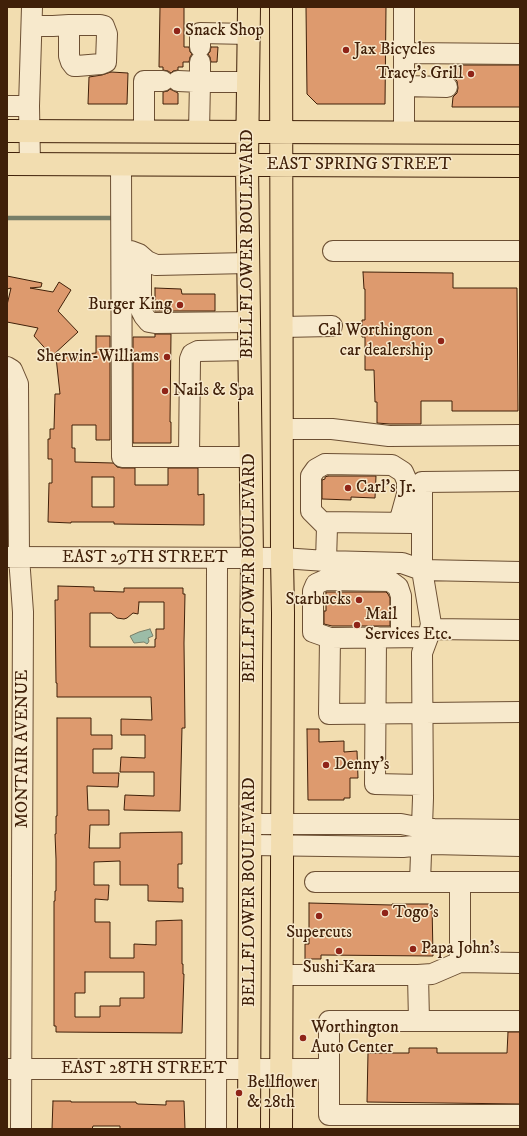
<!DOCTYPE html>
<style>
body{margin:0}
#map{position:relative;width:527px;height:1136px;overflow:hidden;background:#f2ddb0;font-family:"IM FELL DW Pica",serif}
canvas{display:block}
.frame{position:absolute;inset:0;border:8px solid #402009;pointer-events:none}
</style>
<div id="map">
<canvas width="527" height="1136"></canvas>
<div class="frame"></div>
</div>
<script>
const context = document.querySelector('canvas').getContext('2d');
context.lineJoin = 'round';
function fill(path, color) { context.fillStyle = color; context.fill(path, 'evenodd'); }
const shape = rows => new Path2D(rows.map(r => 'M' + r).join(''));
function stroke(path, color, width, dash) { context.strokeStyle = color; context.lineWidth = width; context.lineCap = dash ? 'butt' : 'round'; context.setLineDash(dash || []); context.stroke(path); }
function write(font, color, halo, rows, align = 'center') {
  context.font = font + ' "IM FELL DW Pica",serif'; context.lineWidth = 3; context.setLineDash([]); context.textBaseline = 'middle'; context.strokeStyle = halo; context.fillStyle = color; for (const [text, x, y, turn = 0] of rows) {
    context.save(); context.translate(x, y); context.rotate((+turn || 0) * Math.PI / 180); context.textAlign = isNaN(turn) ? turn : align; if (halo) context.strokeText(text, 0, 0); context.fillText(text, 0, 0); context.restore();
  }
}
const water = shape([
 [150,629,153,636,148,638,149,641,148,643,147,644,144,642,134,643,130,636,139,632,150,629]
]);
fill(water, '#9cbca7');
stroke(water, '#777e68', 1);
stroke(shape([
 [7,218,111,218]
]), '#777e68', 4.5);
const building = shape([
 [160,7,184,7,184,47,189,47,190,52,192,54,190,57,189,62,183,62,183,67,178,67,178,70,173,71,171,73,168,71,163,70,163,67,159,67,160,7],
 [306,7,386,7,385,104,317,104,307,94,306,7],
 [211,47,218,47,217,62,211,62,210,57,208,54,210,52,211,47],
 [456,65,520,65,520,107,452,107,453,97,457,93,458,88,457,81,453,77,453,69,456,69,456,65],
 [111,72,128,73,127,104,88,104,89,77,102,75,111,72],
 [170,89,178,93,178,104,163,104,163,92,168,91,170,89],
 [363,272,453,273,453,288,517,288,518,411,452,411,452,401,421,401,421,424,390,424,377,423,377,402,375,402,374,370,365,370,365,337,362,337,362,320,365,320,365,289,364,289,363,272],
 [7,276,42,283,41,287,30,288,53,292,59,282,71,290,58,311,78,332,52,356,34,336,38,328,7,322,7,305,11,288,7,289,7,276],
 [155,288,181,289,182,294,215,294,215,311,155,311,155,288],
 [155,334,171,334,170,422,171,422,171,443,133,443,133,337,155,337,155,334],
 [96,336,110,336,110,440,96,440,96,425,72,425,72,448,75,448,75,462,113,463,117,467,122,468,135,468,135,485,168,485,168,468,198,468,198,495,204,494,204,525,114,524,114,522,71,522,71,523,48,522,49,483,52,483,52,459,48,459,48,439,50,439,50,429,54,429,55,394,60,394,56,357,96,353,96,336],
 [92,477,114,477,114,507,92,507,92,477],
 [328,476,376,476,375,498,351,497,351,500,322,499,322,480,325,479,325,477,328,476],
 [58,586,94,587,94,591,124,592,124,588,183,588,183,594,185,594,184,643,185,728,182,728,180,811,124,810,125,795,154,796,154,772,120,772,121,757,145,758,145,735,121,735,121,719,152,720,151,697,57,697,57,683,56,683,55,600,58,600,58,586],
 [139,602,164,602,164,629,156,629,156,639,155,639,155,647,90,647,90,613,111,613,117,618,124,619,127,618,133,613,138,614,139,602],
 [326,592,386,592,388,594,390,598,390,626,332,626,324,624,324,611,326,611,326,592],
 [57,718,91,718,91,735,112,735,112,749,93,749,93,773,119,773,118,787,87,786,88,810,109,810,109,825,90,825,89,848,120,848,120,833,182,832,182,864,178,864,178,888,183,888,183,902,148,901,148,885,120,885,120,861,94,862,94,885,109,885,108,900,95,899,95,922,110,922,110,958,134,958,134,944,156,945,156,921,182,920,182,964,183,964,183,974,184,974,182,1033,56,1032,56,1026,54,1026,54,901,55,901,55,891,56,891,56,859,55,834,56,834,56,816,57,816,57,718],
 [85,972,144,972,144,998,120,998,120,1006,100,1006,100,1017,75,1017,75,993,85,993,85,972],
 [307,729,319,729,319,742,344,741,344,752,357,751,358,778,350,778,350,798,344,798,344,800,308,800,307,729],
 [309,903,392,905,392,904,432,904,433,956,321,955,321,959,305,959,305,944,309,944,309,903],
 [508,1032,520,1032,520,1104,367,1102,368,1053,409,1053,409,1048,437,1048,437,1053,507,1053,508,1032],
 [53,1101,71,1101,71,1102,136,1102,136,1103,138,1104,166,1105,166,1101,184,1101,185,1129,120,1129,120,1126,93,1126,92,1129,52,1129,53,1101]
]);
fill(building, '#dd9a6e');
stroke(building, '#402009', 1);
const minor = shape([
 [32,26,53,26,69,25,100,25,104,26,107,34,106,62,101,64,77,66,74,66,71,62,69,56,69,25],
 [200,47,200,33,249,34],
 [404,53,520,54],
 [178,81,200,82,200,62],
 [404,86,447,87],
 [7,106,29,106],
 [144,132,144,81,163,81],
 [199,132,200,82,248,82],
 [404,132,404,7],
 [30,164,29,106,32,7],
 [121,164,122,457,250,457],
 [131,251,139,254,147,261,156,265,248,263],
 [333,251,520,251],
 [141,256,141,310,144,316,149,322,155,323,249,322],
 [282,327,332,326],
 [7,367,12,370,18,384,19,557,23,612,21,1129],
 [283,429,332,429,389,436,520,435],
 [189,457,190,359,192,354,198,351,249,350],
 [323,522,413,523],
 [7,557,282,558,326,561,402,563,422,570,520,572],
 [326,561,327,527,311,511,311,476,316,469,325,464,392,465,403,472,407,481,407,494,399,523],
 [430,629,520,630],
 [376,637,375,784,422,785],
 [428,637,330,638,329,714,520,712],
 [330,638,313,632,313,591,316,584,325,580,390,581,398,587,401,596,401,637],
 [250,824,401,824,422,828,434,829,520,830],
 [250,845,403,847,432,844,520,846],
 [315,882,520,882],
 [420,882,423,798,422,653,428,637,431,624,422,570,422,482,520,481],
 [460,882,460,962],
 [282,975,418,975,432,974,460,962,520,963],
 [418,975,419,1021],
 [520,1021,329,1021,329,1115,520,1115],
 [7,1069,329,1069],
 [216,1129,217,558]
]);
const major = shape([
 [249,7,247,165,252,559,251,670,249,1129],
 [281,7,282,558,283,613,281,1129],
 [7,131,520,133],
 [7,164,520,166]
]);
stroke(minor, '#6c4f33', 22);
stroke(major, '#402009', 24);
stroke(minor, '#f7e9cc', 20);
stroke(major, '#f2ddb0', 22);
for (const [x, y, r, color] of [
 [177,31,4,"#8f2418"],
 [346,50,4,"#8f2418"],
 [471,74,4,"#8f2418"],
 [180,305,4,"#8f2418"],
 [441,341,4,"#8f2418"],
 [167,357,4,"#8f2418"],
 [165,391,4,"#8f2418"],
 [348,488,4,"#8f2418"],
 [359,600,4,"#8f2418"],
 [357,625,4,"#8f2418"],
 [326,765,4,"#8f2418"],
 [385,913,4,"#8f2418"],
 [319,916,4,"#8f2418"],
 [413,949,4,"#8f2418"],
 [339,951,4,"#8f2418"],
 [303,1038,4,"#8f2418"],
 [239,1093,4,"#8f2418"]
]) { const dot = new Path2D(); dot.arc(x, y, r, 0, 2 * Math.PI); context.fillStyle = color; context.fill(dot); stroke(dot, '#f7e9cc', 1.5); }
write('17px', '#402009', '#f7e9cc', [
 ["Snack Shop",185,31],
 ["Jax Bicycles",354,50],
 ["Tracy's Grill",463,74,"right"],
 ["Burger King",172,305,"right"],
 ["Cal Worthington",433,331,"right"],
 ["car dealership",433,351,"right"],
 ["Sherwin-Williams",159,357,"right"],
 ["Nails & Spa",173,391],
 ["Carl's Jr.",356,488],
 ["Starbucks",351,600,"right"],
 ["Mail",365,615],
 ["Services Etc.",365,635],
 ["Denny's",334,765],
 ["Togo's",393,913],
 ["Supercuts",319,933,"center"],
 ["Papa John's",421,949],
 ["Sushi Kara",339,968,"center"],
 ["Worthington",311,1028],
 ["Auto Center",311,1048],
 ["Bellflower",247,1083],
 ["& 28th",247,1103]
], 'left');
write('17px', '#402009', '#f7e9cc', [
 ["EAST SPRING STREET",359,165],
 ["BELLFLOWER BOULEVARD",248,244,-90],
 ["EAST 29TH STREET",145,558],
 ["BELLFLOWER BOULEVARD",250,568,-90],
 ["MONTAIR AVENUE",23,749,-90],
 ["BELLFLOWER BOULEVARD",250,892,-90],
 ["EAST 28TH STREET",144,1069]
]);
</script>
